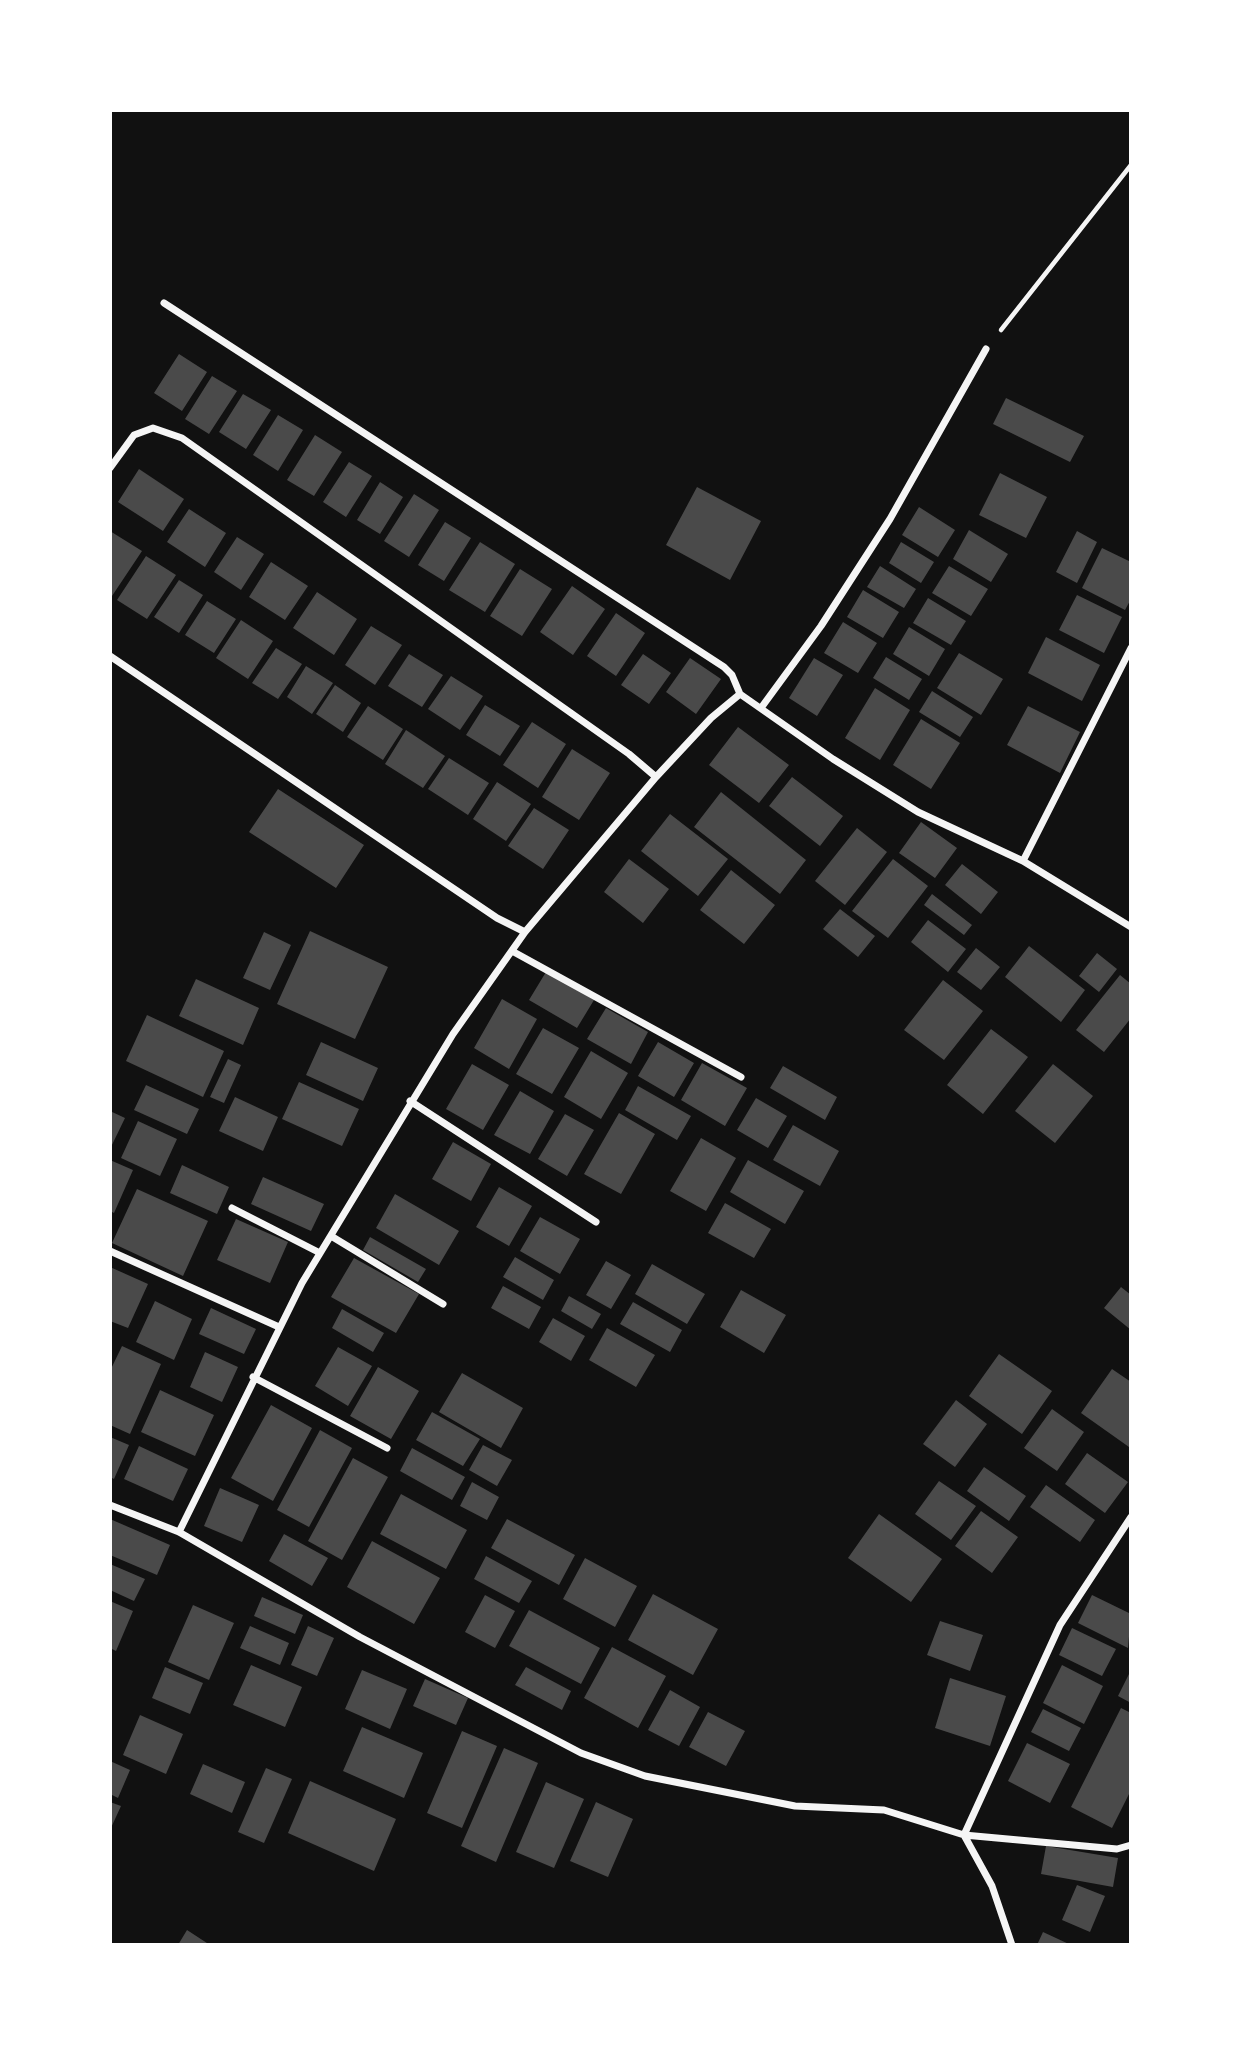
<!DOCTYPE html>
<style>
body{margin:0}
#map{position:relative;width:1241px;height:2055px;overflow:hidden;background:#111;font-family:Georgia,serif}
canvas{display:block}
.frame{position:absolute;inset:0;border:112px solid #fff;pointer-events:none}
</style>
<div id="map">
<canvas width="1241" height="2055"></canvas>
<div class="frame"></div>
</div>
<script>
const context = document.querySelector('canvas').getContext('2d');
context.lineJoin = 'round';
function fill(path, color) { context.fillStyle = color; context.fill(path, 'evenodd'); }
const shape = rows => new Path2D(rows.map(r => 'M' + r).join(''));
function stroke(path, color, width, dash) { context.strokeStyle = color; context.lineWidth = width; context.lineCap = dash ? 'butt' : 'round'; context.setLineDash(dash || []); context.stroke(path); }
fill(shape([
 [179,354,207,372,182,411,154,393],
 [212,376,237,391,209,434,185,419],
 [243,394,271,410,246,449,219,432],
 [1006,398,1084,436,1070,462,993,424],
 [278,415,303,430,278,471,253,455],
 [315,435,342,452,314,496,287,480],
 [349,462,372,476,346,517,323,502],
 [139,469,184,499,163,531,118,502],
 [1000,473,1047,497,1026,538,979,515],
 [380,482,403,497,380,534,357,520],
 [697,487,761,521,730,580,666,545],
 [414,494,439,510,409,557,384,541],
 [919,507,955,530,938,557,902,535],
 [189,509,226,533,205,567,167,542],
 [445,522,471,538,444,581,418,565],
 [969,530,1008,554,991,582,953,559],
 [110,531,142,551,110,599],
 [1077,531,1097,542,1077,583,1056,572],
 [237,537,264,554,241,590,214,572],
 [480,542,515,564,485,612,449,590],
 [901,542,934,562,921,583,889,563],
 [1102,548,1131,562,1131,599,1125,610,1082,588],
 [146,556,176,575,147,619,117,600],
 [271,562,308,586,285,620,249,597],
 [880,566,916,589,904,608,867,587],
 [949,566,988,589,971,616,932,593],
 [520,569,552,589,522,636,490,616],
 [179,580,203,595,179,633,154,617],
 [572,586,605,609,573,655,540,632],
 [863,590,899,612,883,638,847,617],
 [317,592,357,619,334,655,293,628],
 [1077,595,1122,617,1104,653,1059,630],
 [928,598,966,621,951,645,913,623],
 [207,601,236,619,214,653,185,635],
 [616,613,645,633,616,676,587,656],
 [241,620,273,641,248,679,216,658],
 [843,622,877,643,858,673,824,653],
 [371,626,402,645,375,685,345,665],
 [909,627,945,649,929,676,893,654],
 [1046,637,1100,665,1082,701,1028,673],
 [276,648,302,664,278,699,252,683],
 [959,653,1003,679,981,715,937,688],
 [409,654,443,675,422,707,388,686],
 [643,654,671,673,649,704,621,685],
 [886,657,922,679,909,700,873,678],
 [690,658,721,679,696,714,666,692],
 [814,658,843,675,817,716,789,698],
 [306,666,333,683,312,714,287,697],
 [451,676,483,696,460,730,428,709],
 [335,685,361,703,343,732,316,714],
 [875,688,910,710,880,760,845,738],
 [932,691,973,717,960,737,919,712],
 [485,705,520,726,500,756,466,735],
 [368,706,403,729,383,760,347,737],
 [1028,706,1080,732,1060,773,1007,745],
 [921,719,960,743,931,789,893,765],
 [532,722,566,744,538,788,503,765],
 [738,727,789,765,759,803,709,765],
 [406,730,445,756,423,788,385,764],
 [572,749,610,773,579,820,542,797],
 [449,758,489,783,468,815,428,789],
 [792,777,843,816,820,846,769,806],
 [497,782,531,804,506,841,473,819],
 [278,789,364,845,336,888,249,832],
 [721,792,806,860,780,894,694,827],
 [534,808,569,830,543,869,508,846],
 [670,814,728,859,698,896,641,851],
 [921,822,957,848,935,878,899,853],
 [857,828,887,852,845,905,815,881],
 [629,859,669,889,643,923,604,892],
 [893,859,928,886,888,938,852,911],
 [962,864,998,892,981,914,945,885],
 [731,870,775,905,744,944,700,910],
 [932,894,972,925,964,935,924,905],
 [840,909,875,936,858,957,823,929],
 [928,920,966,949,948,972,911,942],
 [310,931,388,967,355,1039,277,1004],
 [264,932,291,945,270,990,243,978],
 [1029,946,1085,990,1061,1022,1005,977],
 [976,948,1000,967,981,990,957,972],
 [1097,953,1117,969,1099,992,1079,976],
 [546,972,594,1000,577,1028,529,1000],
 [1120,975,1131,984,1131,1018,1104,1052,1076,1030],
 [196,979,259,1008,243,1045,179,1016],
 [943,980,983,1011,944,1060,904,1030],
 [502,999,537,1019,509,1069,474,1048],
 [606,1008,648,1032,631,1064,587,1039],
 [147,1015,224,1051,203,1097,126,1061],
 [543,1028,579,1048,552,1094,516,1074],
 [991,1029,1028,1057,983,1114,947,1085],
 [321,1042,378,1068,363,1101,306,1075],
 [658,1042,694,1063,674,1097,638,1076],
 [591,1051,628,1073,601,1119,564,1097],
 [228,1059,241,1065,224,1103,210,1097],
 [702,1063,747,1088,725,1126,681,1100],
 [472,1064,509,1085,483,1130,446,1109],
 [1053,1064,1093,1096,1055,1143,1015,1111],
 [783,1066,837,1097,825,1120,770,1088],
 [299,1082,359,1109,342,1146,282,1119],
 [146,1085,199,1109,187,1134,134,1110],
 [638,1086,691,1116,677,1140,625,1110],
 [520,1091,554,1111,530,1154,494,1135],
 [235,1097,278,1117,263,1151,219,1131],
 [756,1098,787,1116,768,1148,737,1130],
 [110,1111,125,1118,110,1149],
 [619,1113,655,1134,621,1194,584,1174],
 [565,1114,594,1130,567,1176,538,1159],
 [138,1121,177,1139,160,1176,121,1158],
 [793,1125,839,1151,820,1186,773,1160],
 [701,1138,736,1158,706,1211,670,1191],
 [453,1142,491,1164,471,1201,432,1179],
 [110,1160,133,1170,114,1213,110,1211],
 [748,1160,804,1191,785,1224,730,1192],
 [182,1165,229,1187,217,1214,170,1193],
 [263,1177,324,1204,311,1231,251,1204],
 [499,1187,532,1206,509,1246,476,1227],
 [137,1189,208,1221,183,1276,112,1243],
 [395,1194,459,1231,439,1265,376,1228],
 [725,1203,771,1229,754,1258,708,1233],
 [540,1217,580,1239,560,1274,520,1251],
 [236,1219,288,1242,270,1283,217,1260],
 [370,1237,426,1269,418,1282,363,1250],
 [515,1257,554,1280,543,1300,503,1277],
 [354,1258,419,1294,396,1333,331,1297],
 [606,1261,631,1275,611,1309,586,1295],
 [652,1264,705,1294,687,1324,635,1294],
 [110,1267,148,1284,128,1328,110,1321],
 [503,1286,541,1307,529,1329,491,1308],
 [1121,1287,1131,1295,1131,1330,1104,1308],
 [741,1290,786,1315,764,1353,720,1327],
 [569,1296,601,1314,592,1329,561,1311],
 [155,1301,192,1319,174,1360,136,1342],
 [633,1302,682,1330,670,1352,620,1324],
 [211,1308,256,1329,244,1354,199,1334],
 [342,1309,384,1333,373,1352,332,1328],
 [553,1318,585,1336,571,1361,539,1342],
 [607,1328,655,1355,636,1387,589,1360],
 [122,1346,161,1364,130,1434,110,1425,110,1371],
 [338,1347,372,1366,348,1406,315,1386],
 [205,1352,238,1367,222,1402,190,1387],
 [999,1354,1052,1391,1022,1434,969,1396],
 [378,1367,419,1391,391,1439,350,1416],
 [1112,1369,1131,1382,1129,1447,1081,1413],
 [462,1373,523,1408,501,1448,439,1412],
 [160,1390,214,1415,195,1456,141,1432],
 [956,1400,987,1424,955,1467,923,1444],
 [271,1405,312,1428,273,1501,231,1478],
 [1052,1409,1084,1432,1057,1471,1024,1448],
 [432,1412,480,1439,463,1466,416,1440],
 [320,1430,352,1448,309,1527,277,1510],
 [110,1437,129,1445,114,1479,110,1477],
 [483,1445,512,1460,497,1486,469,1470],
 [139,1446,188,1469,173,1501,124,1479],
 [412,1448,465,1477,452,1500,400,1471],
 [1087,1453,1128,1482,1105,1513,1065,1484],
 [353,1458,388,1477,342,1560,308,1541],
 [984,1467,1026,1496,1009,1521,967,1491],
 [939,1481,976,1506,951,1540,915,1514],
 [472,1482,499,1497,487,1520,460,1506],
 [1046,1485,1095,1520,1080,1542,1030,1507],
 [220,1488,259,1505,242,1542,204,1526],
 [401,1494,467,1530,446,1569,380,1534],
 [981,1511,1018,1537,992,1573,955,1546],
 [879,1514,942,1559,911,1602,848,1558],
 [110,1519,170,1545,157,1575,110,1555],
 [507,1519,575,1555,559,1585,491,1548],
 [284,1534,328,1558,312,1586,269,1561],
 [372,1541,440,1578,414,1624,347,1587],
 [486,1556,532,1581,519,1603,474,1579],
 [585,1558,637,1586,615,1627,563,1599],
 [110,1564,145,1579,134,1601,110,1590],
 [653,1594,718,1629,693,1675,628,1640],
 [485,1595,515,1611,495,1648,465,1632],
 [1092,1595,1131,1614,1128,1648,1078,1623],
 [262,1597,303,1615,295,1634,254,1616],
 [110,1601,133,1611,116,1651,110,1648],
 [193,1605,234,1623,209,1680,168,1662],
 [529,1610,600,1648,581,1684,509,1646],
 [940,1621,983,1635,970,1671,927,1655],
 [250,1626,289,1643,280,1665,240,1648],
 [308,1626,334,1638,317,1676,291,1665],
 [1072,1628,1116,1649,1102,1676,1059,1655],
 [612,1647,666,1676,638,1728,584,1698],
 [251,1665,302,1687,285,1727,233,1705],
 [1062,1665,1103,1686,1084,1724,1043,1703],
 [165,1667,203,1683,190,1714,152,1698],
 [526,1667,571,1691,562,1710,515,1685],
 [362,1670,407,1689,390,1729,345,1709],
 [1131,1670,1131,1703,1118,1696],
 [950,1678,1006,1696,990,1746,935,1728],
 [425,1679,468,1698,456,1725,413,1706],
 [670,1690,700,1707,679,1746,648,1730],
 [1121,1708,1131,1713,1131,1790,1112,1828,1071,1807],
 [1043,1709,1081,1728,1069,1751,1031,1732],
 [708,1712,745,1731,726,1766,689,1747],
 [140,1715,183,1734,166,1774,123,1755],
 [362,1727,423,1753,404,1798,343,1771],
 [462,1731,497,1746,462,1828,427,1813],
 [1027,1743,1070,1764,1050,1803,1008,1781],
 [504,1748,538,1763,496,1862,461,1846],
 [110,1761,130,1770,118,1798,110,1794],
 [203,1764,245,1782,232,1813,190,1794],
 [266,1768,292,1779,264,1843,238,1832],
 [310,1781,396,1819,374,1871,288,1833],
 [546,1782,584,1799,554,1868,516,1852],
 [110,1802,121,1806,110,1830],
 [596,1802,633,1819,608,1877,570,1861],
 [1046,1846,1118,1858,1113,1887,1041,1874],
 [1077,1885,1105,1896,1090,1932,1062,1920],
 [187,1930,210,1945,178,1945],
 [1043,1932,1071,1945,1037,1945]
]), '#4a4a4a');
stroke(shape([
 [1001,330,1131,165]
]), '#f5f5f5', 4.5);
stroke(shape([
 [164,303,724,667,732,675,740,694],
 [110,468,134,435,153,428,182,438,629,754,656,777],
 [110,656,497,918,525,932],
 [761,708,821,626,890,519,986,349],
 [1023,861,1131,648],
 [512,951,741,1077],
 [410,1101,596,1222],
 [232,1208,320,1253],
 [331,1236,443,1304],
 [110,1251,279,1327],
 [253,1377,387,1448],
 [110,1505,179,1532,360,1637,581,1753,645,1776,795,1806,884,1810,964,1835,1117,1849,1131,1845],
 [179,1532,302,1283,453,1034,525,932,656,777,711,718,740,694,833,759,918,812,1023,861,1131,927],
 [964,1835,1060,1625,1131,1517],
 [964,1835,992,1886,1012,1945]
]), '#f5f5f5', 7);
</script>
